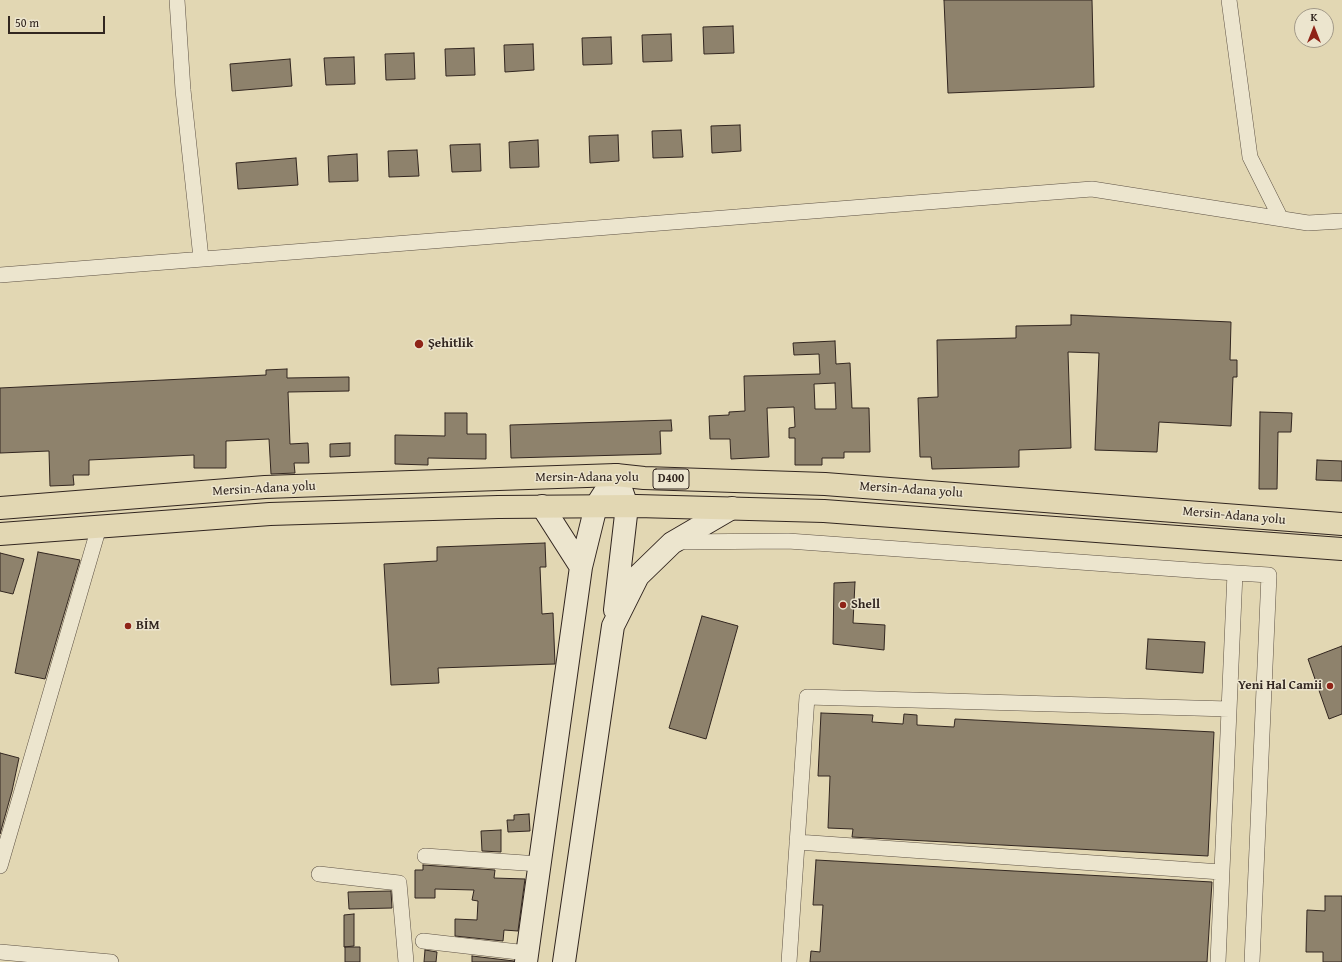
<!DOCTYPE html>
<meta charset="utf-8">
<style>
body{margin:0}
#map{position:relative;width:1342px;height:962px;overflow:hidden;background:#e2d7b3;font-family:"Gentium Book Plus",serif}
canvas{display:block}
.north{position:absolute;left:1294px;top:8px;width:40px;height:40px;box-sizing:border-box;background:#ece5ce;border:1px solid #a29988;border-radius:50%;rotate:0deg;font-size:11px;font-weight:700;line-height:16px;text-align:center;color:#322620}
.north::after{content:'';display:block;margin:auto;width:14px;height:18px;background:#8f2418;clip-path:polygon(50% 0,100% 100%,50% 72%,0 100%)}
.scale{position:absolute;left:8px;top:16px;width:97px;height:18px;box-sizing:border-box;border:2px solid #322620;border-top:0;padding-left:5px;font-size:12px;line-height:14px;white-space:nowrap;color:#322620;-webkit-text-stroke:3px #ece5ce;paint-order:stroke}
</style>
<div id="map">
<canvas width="1342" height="962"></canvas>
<div class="north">K</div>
<div class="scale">50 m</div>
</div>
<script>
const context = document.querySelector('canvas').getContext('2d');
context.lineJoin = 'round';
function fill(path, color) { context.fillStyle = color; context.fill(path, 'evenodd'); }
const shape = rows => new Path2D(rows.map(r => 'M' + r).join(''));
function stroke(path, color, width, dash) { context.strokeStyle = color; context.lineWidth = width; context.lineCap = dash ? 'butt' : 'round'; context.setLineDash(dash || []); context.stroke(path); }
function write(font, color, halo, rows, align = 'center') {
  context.font = font + ' "Gentium Book Plus",serif'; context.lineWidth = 3; context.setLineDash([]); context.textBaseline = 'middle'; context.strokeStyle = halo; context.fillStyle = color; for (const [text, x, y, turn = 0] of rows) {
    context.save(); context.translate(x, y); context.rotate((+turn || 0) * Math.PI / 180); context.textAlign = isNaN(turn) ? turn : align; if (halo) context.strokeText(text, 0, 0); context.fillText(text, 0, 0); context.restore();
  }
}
const building = shape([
 [944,0,1092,0,1094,87,948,93,944,0],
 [733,26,734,53,704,54,703,27,733,26],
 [671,34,672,61,643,62,642,35,671,34],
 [611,37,612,64,583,65,582,38,611,37],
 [533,44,534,70,505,72,504,45,533,44],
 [474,48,475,75,446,76,445,49,474,48],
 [414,53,415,79,386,80,385,54,414,53],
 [354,57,355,84,326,85,324,58,354,57],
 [290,59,292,86,232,91,230,64,290,59],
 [740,125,741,151,712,153,711,126,740,125],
 [681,130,683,157,653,158,652,131,681,130],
 [618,135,619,161,590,163,589,136,618,135],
 [538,140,539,167,510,168,509,142,538,140],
 [480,144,481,171,452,172,450,145,480,144],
 [417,150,419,176,389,177,388,151,417,150],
 [357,154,358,181,329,182,328,156,357,154],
 [296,158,298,185,238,189,236,163,296,158],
 [1071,315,1231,322,1230,360,1237,360,1237,377,1233,377,1231,426,1159,422,1157,452,1095,450,1099,353,1068,352,1071,448,1019,450,1019,467,932,469,931,457,920,457,918,398,938,397,937,340,1016,338,1016,326,1071,325,1071,315],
 [835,341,836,364,850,363,852,408,869,408,870,452,844,452,844,458,822,458,822,465,795,465,795,438,789,438,789,428,795,427,794,407,767,408,769,457,731,459,730,439,710,439,709,416,729,415,729,412,745,411,744,376,820,374,819,354,794,355,793,343,835,341],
 [835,383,836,409,815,409,814,384,835,383],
 [287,369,287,378,349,377,349,391,288,392,290,444,308,443,309,463,294,463,295,473,271,474,269,439,226,441,226,468,194,468,194,455,89,460,89,475,73,475,74,485,50,486,49,451,0,453,0,388,266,375,266,370,287,369],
 [1260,412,1292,413,1291,432,1278,432,1277,489,1259,489,1260,412],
 [445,413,467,413,467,434,486,434,486,459,428,458,428,465,395,464,395,435,445,436,445,413],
 [671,420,672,431,660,431,661,454,511,458,510,425,671,420],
 [350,443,350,456,330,457,330,444,350,443],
 [1317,460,1342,461,1342,481,1316,480,1317,460],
 [545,543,546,567,540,567,542,614,553,613,555,664,438,668,439,683,391,685,384,564,437,561,437,547,545,543],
 [38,552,80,560,45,679,15,673,38,552],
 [0,553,24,559,13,594,0,591,0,553],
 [855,582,853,623,885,625,884,650,833,644,834,583,855,582],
 [702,616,738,626,706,739,669,728,702,616],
 [1148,639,1205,642,1203,673,1146,669,1148,639],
 [1342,646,1342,714,1329,719,1308,659,1342,646],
 [821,713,873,715,872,722,903,724,904,714,917,715,917,725,954,727,955,719,1214,732,1208,856,852,837,853,829,828,828,830,776,818,776,821,713],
 [0,753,19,758,12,791,0,834,0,753],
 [529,814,530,831,508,832,507,820,514,820,514,815,529,814],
 [501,830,501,852,482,851,481,831,501,830],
 [816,860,1212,882,1207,962,810,962,811,951,820,952,823,905,813,905,816,860],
 [423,865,495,870,494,878,525,879,518,931,504,930,503,941,455,936,455,919,477,920,478,901,472,900,474,890,435,889,435,898,415,898,415,870,423,870,423,865],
 [391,891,392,908,349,909,348,892,391,891],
 [1325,896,1342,896,1342,962,1323,962,1323,952,1306,952,1307,910,1325,911,1325,896],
 [354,914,354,946,344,947,344,915,354,914],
 [345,947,360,947,360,962,345,962,345,947],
 [425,950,437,952,436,962,424,962,425,950],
 [472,956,514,961,514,962,472,962,472,956]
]);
fill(building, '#8e826c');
stroke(building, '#322620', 1);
const street = shape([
 [177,0,183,90,201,258],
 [1229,0,1250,157,1281,219],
 [0,275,1092,189,1308,223,1342,221],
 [675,542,788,541,1204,571,1269,575,1252,962],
 [797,842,1221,872],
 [425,856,539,864],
 [0,866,99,527],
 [319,874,399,883,406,962],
 [423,941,527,953],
 [0,952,111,962],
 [789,962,807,697,1229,709],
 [1218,962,1235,573]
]);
const secondary = shape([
 [581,567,596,506,616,475],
 [615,610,627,506,616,475],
 [526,962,581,567,542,506],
 [564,962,613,626,638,576,672,543,732,508]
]);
const highway = shape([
 [0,508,265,487,616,475,644,478,825,484,1342,524],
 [0,534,270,514,498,507,637,506,824,511,1342,549]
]);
stroke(street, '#5e5245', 16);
stroke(secondary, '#322620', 24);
stroke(highway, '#322620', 24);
stroke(street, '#ece5ce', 15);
stroke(secondary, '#ece5ce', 22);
stroke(highway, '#e2d7b3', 22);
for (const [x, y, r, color] of [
 [419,344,5,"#8f2418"],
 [843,605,4,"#8f2418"],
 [128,626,4,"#8f2418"],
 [1330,686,4,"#8f2418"]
]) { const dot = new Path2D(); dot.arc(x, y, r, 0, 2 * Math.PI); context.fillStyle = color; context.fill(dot); stroke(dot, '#ece5ce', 1.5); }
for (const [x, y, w] of [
 [671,479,36]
]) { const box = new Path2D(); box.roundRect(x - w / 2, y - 10, w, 20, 3); context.fillStyle = '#ece5ce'; context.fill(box); stroke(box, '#322620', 1); }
write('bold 12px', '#322620', null, [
 ["D400",671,479]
]);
write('bold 13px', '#322620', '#ece5ce', [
 ["Şehitlik",428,344],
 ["Shell",851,605],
 ["BİM",136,626],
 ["Yeni Hal Camii",1322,686,"right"]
], 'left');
write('13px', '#322620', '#ece5ce', [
 ["Mersin-Adana yolu",587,478],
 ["Mersin-Adana yolu",264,489,-3],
 ["Mersin-Adana yolu",911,490,4],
 ["Mersin-Adana yolu",1234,516,5]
]);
</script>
